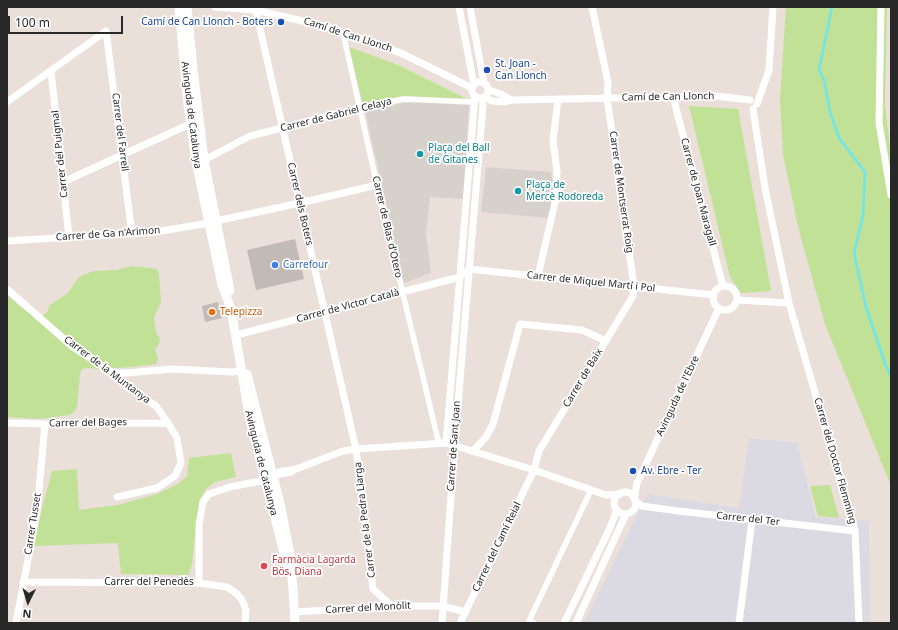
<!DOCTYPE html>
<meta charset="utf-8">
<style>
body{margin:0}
#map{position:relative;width:898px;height:630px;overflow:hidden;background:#ebdfda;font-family:"Noto Sans",sans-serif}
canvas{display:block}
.frame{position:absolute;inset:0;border:8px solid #282828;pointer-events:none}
.north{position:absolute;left:8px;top:582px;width:40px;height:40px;-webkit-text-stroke:3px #fff;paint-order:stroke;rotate:185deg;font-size:11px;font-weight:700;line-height:16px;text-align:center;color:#282828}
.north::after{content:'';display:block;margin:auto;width:14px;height:18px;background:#282828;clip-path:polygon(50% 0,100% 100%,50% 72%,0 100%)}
.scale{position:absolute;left:8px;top:16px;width:115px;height:18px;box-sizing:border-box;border:2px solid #282828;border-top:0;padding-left:5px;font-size:12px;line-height:14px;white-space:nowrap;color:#282828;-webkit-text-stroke:3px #fff;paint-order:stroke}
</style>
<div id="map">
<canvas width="898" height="630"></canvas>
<div class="frame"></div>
<div class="north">N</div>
<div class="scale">100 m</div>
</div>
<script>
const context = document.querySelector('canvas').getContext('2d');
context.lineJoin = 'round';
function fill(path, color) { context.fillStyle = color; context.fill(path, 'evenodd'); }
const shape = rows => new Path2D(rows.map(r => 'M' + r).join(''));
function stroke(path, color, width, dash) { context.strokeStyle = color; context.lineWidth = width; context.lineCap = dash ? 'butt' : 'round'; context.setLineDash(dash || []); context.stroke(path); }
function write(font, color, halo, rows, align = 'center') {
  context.font = font + ' "Noto Sans",sans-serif'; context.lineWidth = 3.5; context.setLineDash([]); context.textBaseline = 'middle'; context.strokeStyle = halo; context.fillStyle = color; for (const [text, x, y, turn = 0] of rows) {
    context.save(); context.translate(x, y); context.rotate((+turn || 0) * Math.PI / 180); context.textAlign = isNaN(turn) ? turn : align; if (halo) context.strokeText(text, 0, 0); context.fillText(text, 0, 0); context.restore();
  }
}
fill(shape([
 [749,438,797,443,816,517,869,521,870,623,584,623,647,494,739,508]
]), '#dbdae3');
fill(shape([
 [786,7,887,7,885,105,891,156,891,486,825,324,799,231,783,155,780,99],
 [349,47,396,64,467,99,403,96,363,105],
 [689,106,738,109,771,291,741,293,730,277],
 [133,266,157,269,159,274,161,302,154,318,156,333,160,338,159,344,155,349,158,359,156,364,132,367,99,369,88,368,82,369,80,374,77,407,74,412,69,415,40,419,7,417,7,295,22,308,32,314,44,315,48,311,49,306,68,293,78,278,83,275,94,271,116,270],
 [231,453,236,477,215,482,206,489,200,499,197,516,192,564,188,575,121,574,118,543,32,546,52,471,77,469,79,510,117,505,157,494,178,484,187,476,189,458],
 [830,485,839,518,818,516,810,486]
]), '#c1e196');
fill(shape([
 [418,102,469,105,463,199,430,197,426,234,431,273,404,283,365,111,403,103],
 [486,167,551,172,554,194,548,218,481,212]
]), '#d7d1cc');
stroke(shape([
 [832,7,819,70,824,80,830,112,839,138,865,172,863,215,854,253,866,307,886,366,891,376]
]), '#6de7ec', 2.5);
fill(shape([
 [295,239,304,279,256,290,247,250],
 [218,302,222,318,205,322,202,306]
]), '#c2bbb5');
stroke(shape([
 [343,33,377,185,439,444],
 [361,108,403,99,474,102],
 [534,623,529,621,591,490]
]), '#fff', 5.5);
stroke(shape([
 [215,7,255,10,328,27,401,53,472,88],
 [255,7,356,449,373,589,393,607],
 [459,7,474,85],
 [470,7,484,83],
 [881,7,879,123,891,195],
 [51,71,69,237],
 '472 90a8 8 0 1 1 16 0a8 8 0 1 1-16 0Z',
 [489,90,501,94,512,100],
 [485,97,492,101,505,102,512,100,716,96,750,100],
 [673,97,723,286],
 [7,102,106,31,132,234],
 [757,104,769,70,773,7],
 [753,109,765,188,789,303,855,531,859,623],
 [204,160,250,136,361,108],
 [63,182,190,124],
 [216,221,300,203,377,185],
 [7,241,155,232,209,223],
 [538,276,556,198,557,171,553,141,558,99],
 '713 298a12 12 0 1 1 24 0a12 12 0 1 1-24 0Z',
 [7,289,73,347,113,373,126,386,156,406,168,423,177,438,181,463,175,476,157,488,117,497],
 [737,300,789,303],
 [236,335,460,277,469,269,714,295],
 [113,373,127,373,171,369,233,372,241,370],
 [7,423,45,424,168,423],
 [446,443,475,96],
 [473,451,486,437,493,424,520,324,582,330,606,341],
 [291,471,343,451,356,449,446,443,534,470,606,495,620,494],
 '614 503a11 11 0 1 1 22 0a11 11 0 1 1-22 0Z',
 [634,498,637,483,719,308],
 [635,501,642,506,678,511,855,531],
 [23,582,199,583,199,525,203,502,209,494,230,487,266,480],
 [199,583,227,587,236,593,242,600,246,610,245,623],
 [295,612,397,606,442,606,466,612],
 [16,623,37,512,45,424],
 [442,623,455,440,483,105,482,98],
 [460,623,534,470,539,451,633,296,634,286,607,98,608,82,592,7],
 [564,623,609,530,617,510],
 [576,623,626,514],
 [739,623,752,520]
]), '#fff', 7);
stroke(shape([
 [179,7,188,105,196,161,222,285,231,309,250,420,286,561,291,571],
 [187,7,193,69,204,160,230,291],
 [247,374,281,508,290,554],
 [272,482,273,477,279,473,291,471],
 [291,567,293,589,295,623]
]), '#fff', 9);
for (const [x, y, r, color] of [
 [281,22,4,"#1a4fb4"],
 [487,70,4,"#1a4fb4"],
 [420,154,4,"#0f9aa8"],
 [518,191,4,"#0f9aa8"],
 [275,265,4,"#3f7fe0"],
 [212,312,4,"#e8710a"],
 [633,471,4,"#1a4fb4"],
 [264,566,4,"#e0444e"]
]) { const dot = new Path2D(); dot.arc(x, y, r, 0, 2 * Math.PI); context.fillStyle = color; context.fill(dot); stroke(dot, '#fff', 1.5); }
write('10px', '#164399', '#fff', [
 ["Camí de Can Llonch - Boters",273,22,"right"],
 ["St. Joan -",495,64],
 ["Can Llonch",495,76],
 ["Av. Ebre - Ter",641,471]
], 'left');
write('10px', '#282828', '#fff', [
 ["Camí de Can Llonch",348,35,18],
 ["Camí de Can Llonch",668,97,-1],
 ["Avinguda de Catalunya",191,115,83],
 ["Carrer de Gabriel Celaya",336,115,-14],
 ["Carrer del Farrell",120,132,83],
 ["Carrer del Puigmal",60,154,-96],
 ["Carrer de Montserrat Roig",621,192,82],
 ["Carrer de Joan Maragall",698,192,75],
 ["Carrer dels Boters",300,204,77],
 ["Carrer de Blas d'Otero",387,227,77],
 ["Carrer de Ga n'Arimon",108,234,-4],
 ["Carrer de Miquel Martí i Pol",591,282,6],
 ["Carrer de Victor Català",348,306,-15],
 ["Carrer de la Muntanya",107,370,37],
 ["Carrer de Baix",583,378,-59],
 ["Avinguda de l'Ebre",678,396,-65],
 ["Carrer del Bages",88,423,-1],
 ["Carrer de Sant Joan",454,446,-86],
 ["Carrer del Doctor Flemming",835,461,74],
 ["Avinguda de Catalunya",261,463,76],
 ["Carrer del Ter",748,519,6],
 ["Carrer de la Pedra Llarga",365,520,-97],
 ["Carrer Tusset",33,524,-81],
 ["Carrer del Camí Reial",497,547,-64],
 ["Carrer del Penedès",149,582],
 ["Carrer del Monòlit",368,608,-3]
]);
write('10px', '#0d838f', '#fff', [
 ["Plaça del Ball",428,148],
 ["de Gitanes",428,160],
 ["Plaça de",526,185],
 ["Mercè Rodoreda",526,197]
], 'left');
write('10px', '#366cbe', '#fff', [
 ["Carrefour",283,265]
], 'left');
write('10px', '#c56008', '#fff', [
 ["Telepizza",220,312]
], 'left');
write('10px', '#be3a42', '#fff', [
 ["Farmàcia Lagarda",272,560],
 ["Bös, Diana",272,572]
], 'left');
</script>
